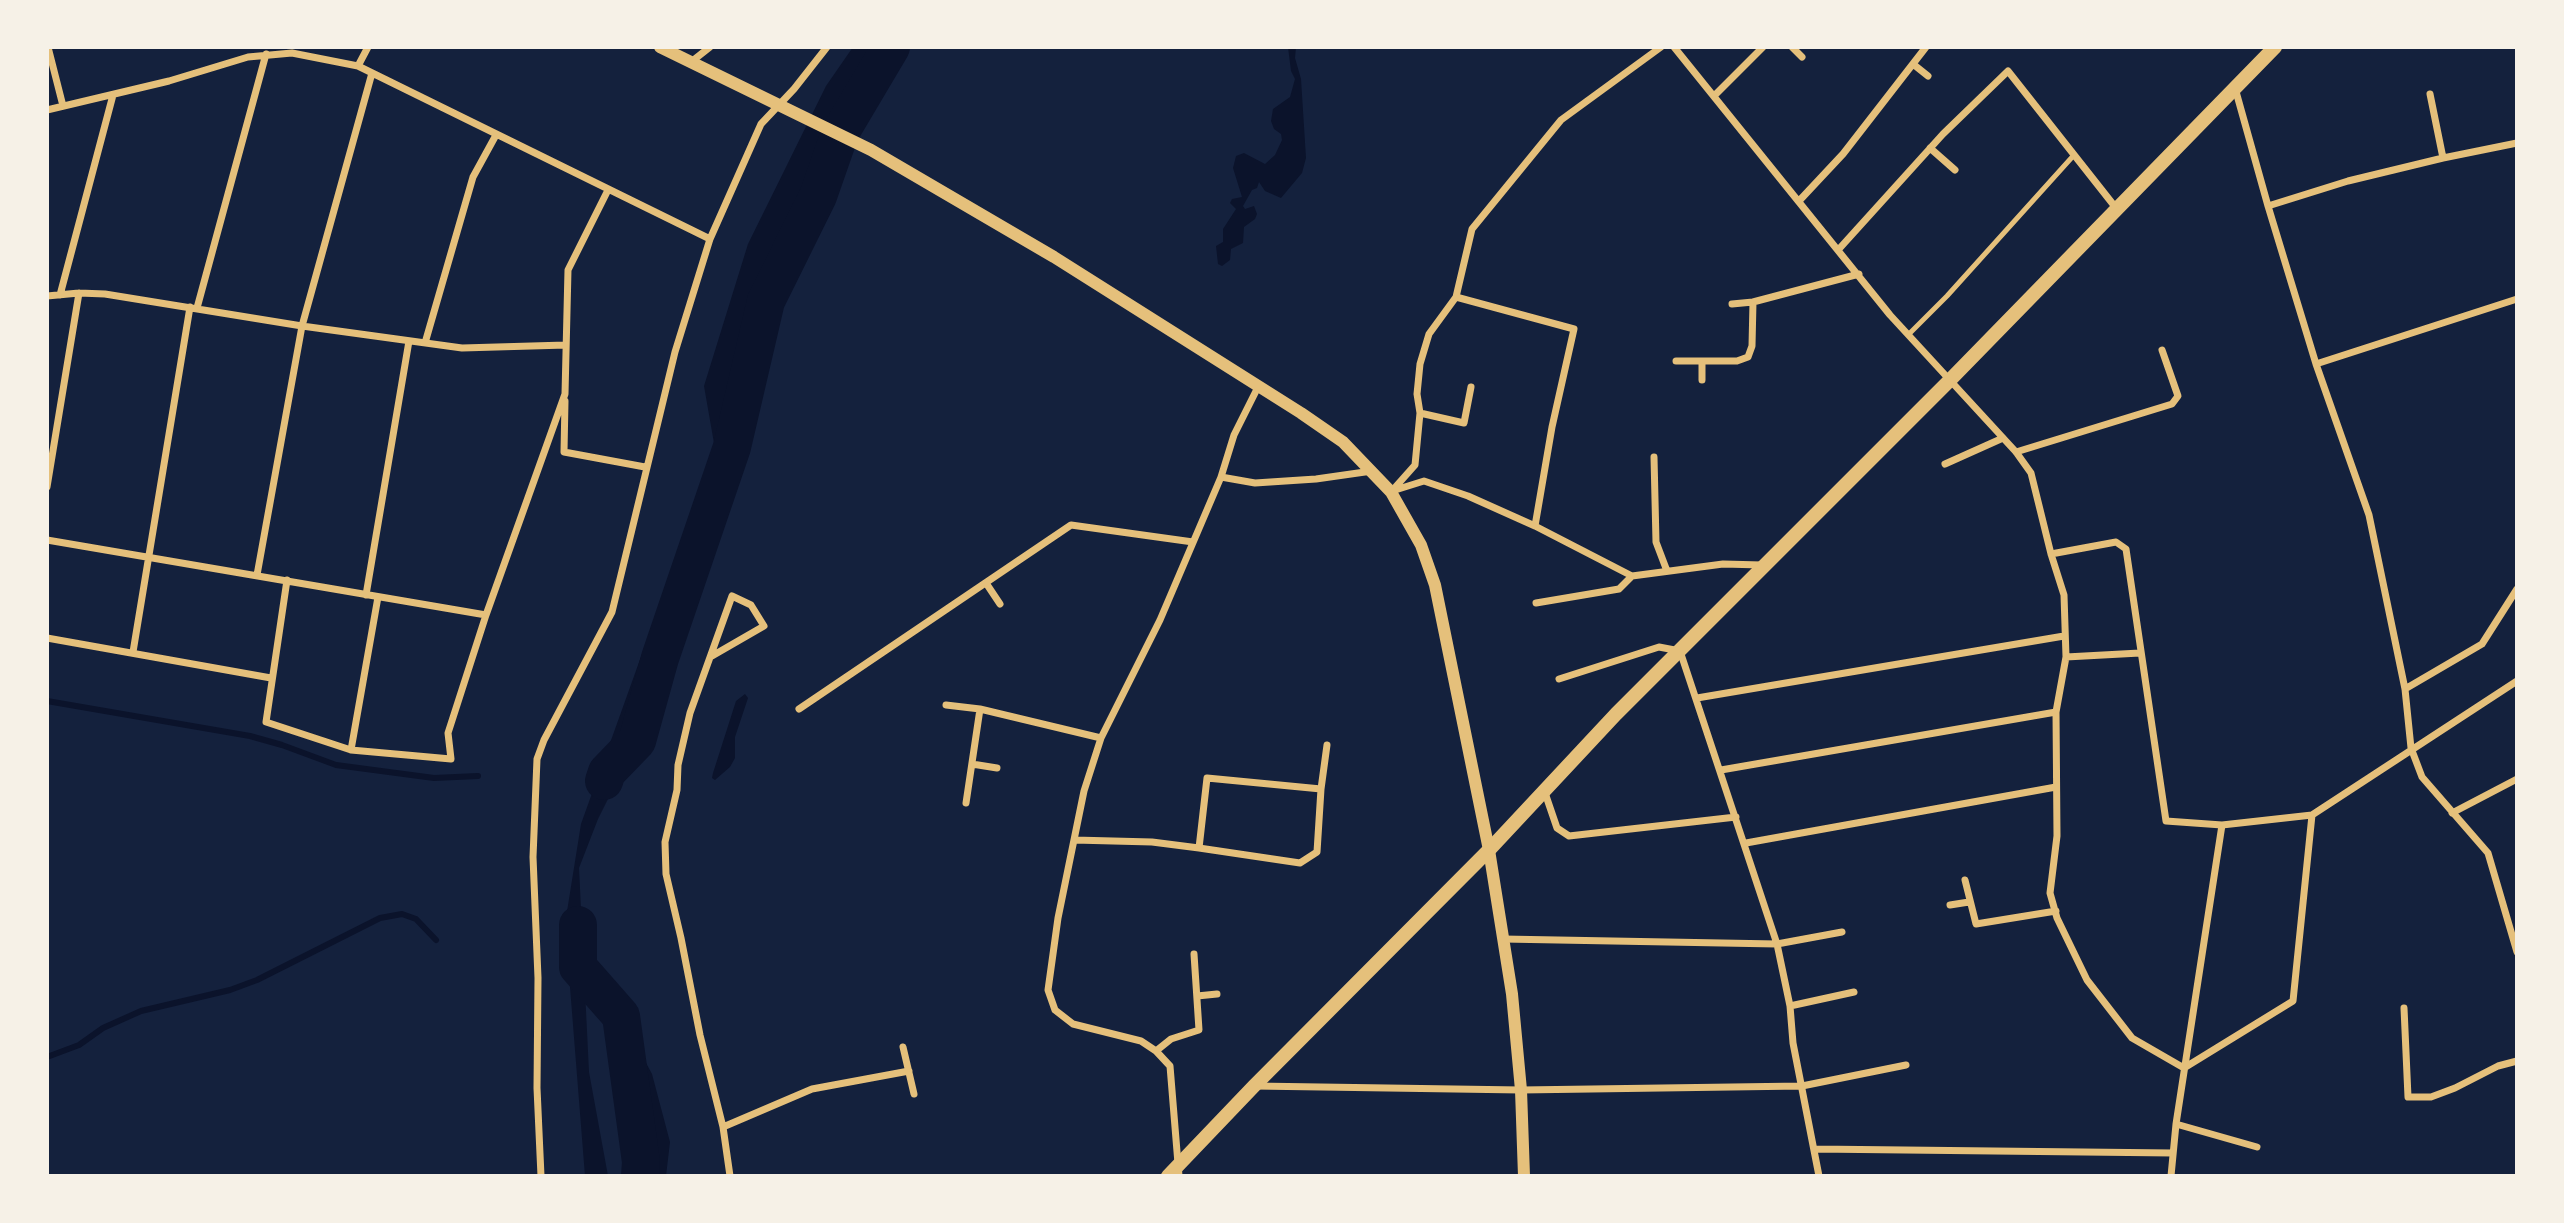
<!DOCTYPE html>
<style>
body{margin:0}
#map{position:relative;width:2564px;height:1223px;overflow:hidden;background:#14213d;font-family:Arial,sans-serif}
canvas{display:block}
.frame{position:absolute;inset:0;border:49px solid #f6f1e7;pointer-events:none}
</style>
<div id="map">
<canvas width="2564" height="1223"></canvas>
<div class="frame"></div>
</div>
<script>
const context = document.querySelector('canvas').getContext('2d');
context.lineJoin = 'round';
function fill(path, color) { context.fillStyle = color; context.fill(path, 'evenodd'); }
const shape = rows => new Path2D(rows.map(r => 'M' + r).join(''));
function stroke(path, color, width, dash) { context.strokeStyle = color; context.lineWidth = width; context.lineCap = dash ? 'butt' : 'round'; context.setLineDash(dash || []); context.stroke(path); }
fill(shape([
 [853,47,891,47,840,133,818,196,766,301,732,447,660,658,637,741,598,819,579,868,589,1072,608,1176,585,1176,565,924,581,824,676,559,693,532,718,466,704,386,748,244,826,86],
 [1288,47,1296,47,1295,58,1301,79,1306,158,1302,173,1281,198,1265,191,1259,182,1257,188,1252,190,1243,206,1245,209,1254,206,1257,214,1255,219,1244,227,1243,243,1231,249,1230,260,1222,266,1218,264,1216,246,1223,242,1223,229,1236,209,1230,203,1232,199,1242,197,1233,168,1236,156,1244,153,1265,164,1275,155,1282,140,1281,134,1274,129,1271,121,1273,109,1290,97,1295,79,1291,71],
 [745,694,748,698,735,737,735,758,730,767,715,780,712,778,713,773,736,701],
 [621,1016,652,1074,670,1142,666,1176,642,1176,649,1134,627,1074]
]), '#0b132b');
stroke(shape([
 [47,701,250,736,282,745,336,765,434,778,478,776],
 [47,1057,79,1045,103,1028,141,1011,230,990,257,980,380,918,402,914,416,919,436,940]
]), '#0b132b', 6);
stroke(shape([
 [604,781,607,772,637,741,660,658,732,447,766,301,818,196,840,133,891,47],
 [578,925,578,967,621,1016,641,1162,640,1176]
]), '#0b132b', 38);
stroke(shape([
 [1908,335,1947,296,2074,155]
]), '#e5c07b', 5);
stroke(shape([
 [48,47,63,106],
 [1674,47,1890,315,2016,452,2031,473,2051,554,2064,595,2066,657,2056,712,2057,836,2050,893,2057,918,2087,980,2132,1038,2184,1068,2293,1001,2312,815],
 [1792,47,1802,57],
 [691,62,710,47],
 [1913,64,1928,76],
 [358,66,368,47],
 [2235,88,2268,206,2316,364,2369,515,2405,689,2411,748,2422,777,2488,853,2517,952],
 [2430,94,2443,158],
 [1714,96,1763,47],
 [47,110,169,81,248,57,292,53,358,66,710,239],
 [1930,148,1955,170],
 [1799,201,1843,154,1926,47],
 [2268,206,2348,181,2443,158,2517,143],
 [1839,249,1943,134,2008,71,2116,208],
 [60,295,113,95],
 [47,296,79,293,105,294,302,326,462,348,566,345],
 [1456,297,1574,329,1552,427,1535,526],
 [1732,304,1753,302],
 [197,308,266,54],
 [425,343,473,177,496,135],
 [1676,361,1737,361,1748,357,1752,346,1753,302,1859,274],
 [1702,362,1702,380],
 [2316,364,2517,299],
 [1259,385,1234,435,1221,477,1255,483,1316,479,1372,471],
 [565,401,564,452,645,467],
 [1420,413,1464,423,1471,387],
 [2016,452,2172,404,2178,396,2162,350],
 [1654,457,1656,542,1667,571],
 [1945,464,2003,438],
 [47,487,79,293],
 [1392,491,1424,481,1468,496,1535,526,1632,576,1723,564,1762,565],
 [1391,492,1415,465,1420,413,1417,394,1420,364,1429,334,1456,297,1472,229,1561,120,1661,47],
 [47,540,486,615,565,394,568,270,608,190],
 [2051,554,2116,542,2126,549,2166,821,2222,825,2312,815,2517,681],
 [257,575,302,326,372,73],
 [287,580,266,722,351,750,451,759,448,733,486,615],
 [986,583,1000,604],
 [366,595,409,341],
 [1536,603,1619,589,1632,576],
 [47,638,271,678],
 [133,652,190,307],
 [712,656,764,626,751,605,732,596,690,713,678,765,677,790,665,842,666,874,681,938,700,1035,723,1127,730,1176],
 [2066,657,2140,653],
 [1559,679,1659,647,1680,651,1777,944,1790,1006,1793,1043,1819,1176],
 [2405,689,2482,644,2517,589],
 [1697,698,2064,636],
 [946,705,980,709,1101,738],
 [799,709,1071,525,1193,542],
 [351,750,378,597],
 [972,764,997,768],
 [1721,770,2056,712],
 [1321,789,1327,745],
 [1544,790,1557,828,1569,836,1736,817],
 [966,803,980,709],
 [2452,813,2517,779],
 [1074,840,1152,842,1199,848,1207,778,1321,789,1317,852,1300,863,1199,848],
 [1746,843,2056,787],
 [1965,880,1976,924,2056,911],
 [1950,905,1969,902],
 [1503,939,1777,944,1842,932],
 [1197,996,1217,994],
 [1790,1006,1854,992],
 [2404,1008,2408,1097,2431,1097,2455,1088,2498,1066,2517,1061],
 [903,1047,914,1094],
 [1156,1051,1171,1039,1199,1030,1194,954],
 [1254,1086,1521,1090,1802,1086,1906,1065],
 [2176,1124,2257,1147],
 [723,1127,812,1089,909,1071],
 [1815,1149,2173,1153],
 [541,1176,537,1088,538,978,533,857,537,759,544,740,612,612,675,352,710,239,761,124,794,89,827,47],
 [1179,1176,1170,1066,1156,1051,1141,1041,1073,1024,1055,1010,1048,990,1058,918,1084,791,1101,738,1160,620,1221,477],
 [2171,1176,2176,1124,2222,825]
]), '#e5c07b', 7);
stroke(shape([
 [660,47,871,150,1054,257,1301,413,1343,442,1391,492,1421,545,1435,585,1489,850,1512,994,1521,1090,1524,1176]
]), '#e5c07b', 12);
stroke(shape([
 [1168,1176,1254,1086,1489,850,1616,714,1949,381,2275,47]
]), '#e5c07b', 14);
</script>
